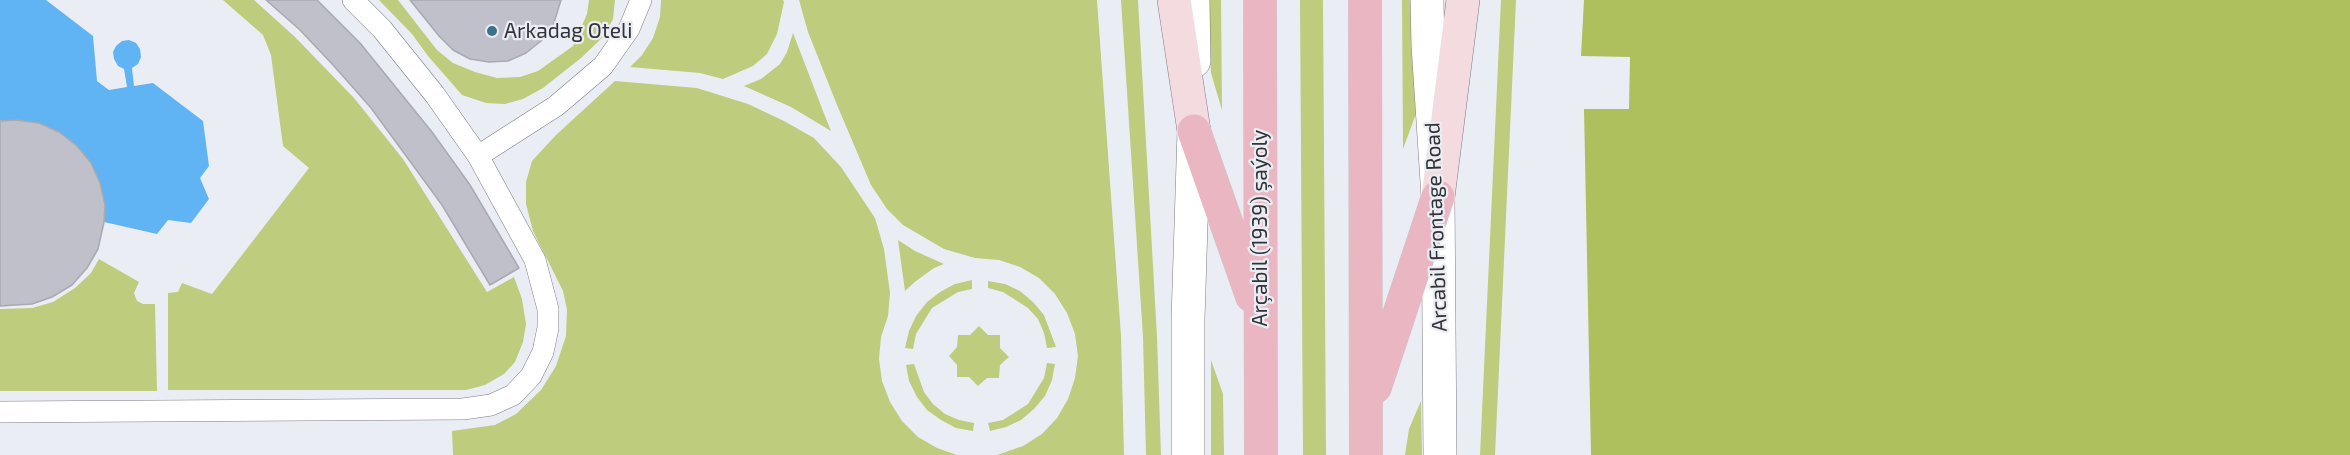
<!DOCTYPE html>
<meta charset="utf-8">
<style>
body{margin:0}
canvas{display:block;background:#ebedf5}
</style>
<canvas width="2350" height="455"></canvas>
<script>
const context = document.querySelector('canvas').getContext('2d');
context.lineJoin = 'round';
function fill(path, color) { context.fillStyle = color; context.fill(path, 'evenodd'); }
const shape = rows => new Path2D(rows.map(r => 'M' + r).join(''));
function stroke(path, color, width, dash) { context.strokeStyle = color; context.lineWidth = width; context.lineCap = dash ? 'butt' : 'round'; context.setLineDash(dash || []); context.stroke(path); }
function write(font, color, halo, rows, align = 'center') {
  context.font = font + ' "Exo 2",sans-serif'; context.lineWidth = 4.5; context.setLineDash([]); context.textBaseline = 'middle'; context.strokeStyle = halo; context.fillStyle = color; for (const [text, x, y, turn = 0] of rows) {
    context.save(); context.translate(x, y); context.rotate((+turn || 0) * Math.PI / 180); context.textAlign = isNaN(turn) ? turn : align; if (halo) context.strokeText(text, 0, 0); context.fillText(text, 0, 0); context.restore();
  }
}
fill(shape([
 [223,0,254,0,295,37,354,98,403,159,487,292,514,277,522,299,526,324,523,342,515,362,504,374,485,385,466,390,168,390,168,293,178,292,182,283,212,294,309,168,283,146,271,55,263,35],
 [379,0,398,0,437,50,453,63,475,72,497,78,520,77,538,71,573,46,587,14,589,0,615,0,613,19,603,37,581,58,543,88,523,99,505,104,486,103,462,95,428,56,412,34],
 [661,0,783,0,784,2,777,34,767,54,753,66,723,79,700,73,630,67,642,55,653,38,660,17],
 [799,0,1097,0,1121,336,1124,455,997,455,1023,446,1042,434,1057,418,1068,399,1075,378,1078,356,1075,334,1067,313,1055,294,1039,278,1020,267,999,260,975,258,944,249,903,225,887,209,871,185,837,105,808,32],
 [1121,0,1138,0,1157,337,1161,455,1146,455,1143,337],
 [1208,0,1221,0,1222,110,1211,73],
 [1300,0,1323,0,1326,455,1303,455],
 [1402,0,1419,0,1417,111,1403,149],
 [1501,0,1516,0,1495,455,1480,455],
 [793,33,823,111,831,131,791,107,744,86,761,79,780,64,787,52],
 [615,81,697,88,748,104,784,121,814,138,841,167,875,218,884,249,890,293,888,316,881,337,879,359,882,381,890,402,902,421,918,437,937,448,957,455,453,455,452,431,495,425,516,414,541,390,556,366,566,336,567,310,563,291,533,231,526,204,526,182,532,161,556,135],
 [898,240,915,251,944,264,934,268,916,281,905,291],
 [99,259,139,282,134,293,137,301,143,304,155,304,157,391,0,391,0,309,32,308,53,302,75,288,91,273],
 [972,280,972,289,958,292,932,308,916,334,913,349,905,348,909,331,916,316,927,302,940,292,955,284],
 [988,281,1005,284,1020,291,1033,302,1044,315,1056,347,1047,348,1044,333,1038,319,1028,308,1003,292,988,288],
 [979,326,988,335,1000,335,1000,348,1009,357,1000,365,999,378,987,378,978,386,969,377,957,377,957,365,949,356,957,347,958,335,970,335],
 [1211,360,1223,394,1224,455,1211,455],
 [1047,363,1055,364,1052,380,1045,396,1034,409,1021,420,1006,427,990,431,988,423,1003,420,1028,404,1044,378],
 [914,364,924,392,933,404,945,414,959,420,974,423,973,431,956,428,941,420,927,410,917,397,909,381,906,365],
 [1421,401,1422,455,1405,455,1409,429]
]), '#bdcc7d');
fill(shape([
 [1584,0,2350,0,2350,455,1591,455,1584,109,1629,109,1630,57,1581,56]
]), '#aebf5e');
fill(shape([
 [0,0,46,0,93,36,97,81,109,90,127,87,124,69,118,66,114,59,113,52,116,46,122,41,129,40,136,43,140,49,141,57,138,64,132,68,134,86,153,83,203,121,209,166,200,178,209,199,191,223,168,220,157,234,104,222,105,205,100,183,91,163,77,146,59,132,39,123,16,120,0,121]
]), '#60b4f3');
const building = shape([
 [266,0,317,0,360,43,432,132,470,185,519,268,490,285,442,205,371,108,334,66,300,30,266,0],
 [410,0,561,0,553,26,541,41,526,53,508,61,489,62,470,59,453,50,439,36,410,0],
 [16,120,39,123,59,132,77,146,91,163,100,183,105,205,104,222,98,249,87,268,72,285,52,297,32,304,0,306,0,121,16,120]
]);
fill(building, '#bfc0c9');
stroke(building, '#a8a9b1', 1.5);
const service = shape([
 [478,156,556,106,603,66,629,29,641,0],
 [0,412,463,409,491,405,513,395,531,376,543,352,548,328,548,309,535,260,478,156,435,95,382,29,353,0]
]);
const tertiary = shape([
 [1193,0,1194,61],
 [1427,0,1428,46,1438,197,1440,455],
 [1188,455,1188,319,1194,131]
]);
const secondary = shape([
 [1174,0,1194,131],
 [1438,197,1463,0]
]);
const primary = shape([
 [1260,0,1261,455],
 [1365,0,1366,455],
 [1194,131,1252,296],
 [1375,387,1438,197]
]);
stroke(service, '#7c7d85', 22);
stroke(tertiary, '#7c7d85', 34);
stroke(secondary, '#7c7d85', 34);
stroke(primary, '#cacacb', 34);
stroke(service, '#fff', 21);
stroke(tertiary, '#fff', 33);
stroke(secondary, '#f4dbe0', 33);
stroke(primary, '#eab6c1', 33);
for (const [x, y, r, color] of [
 [492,31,6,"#38728b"]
]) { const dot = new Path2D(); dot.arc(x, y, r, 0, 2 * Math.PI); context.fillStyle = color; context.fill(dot); stroke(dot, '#ebedf5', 2); }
write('21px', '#323336', '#ebedf5', [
 ["Arkadag Oteli",504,31]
], 'left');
write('21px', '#323336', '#ebedf5', [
 ["Arcabil Frontage Road",1436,227,-92],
 ["Arçabil (1939) şaýoly",1260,228,-90]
]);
</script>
